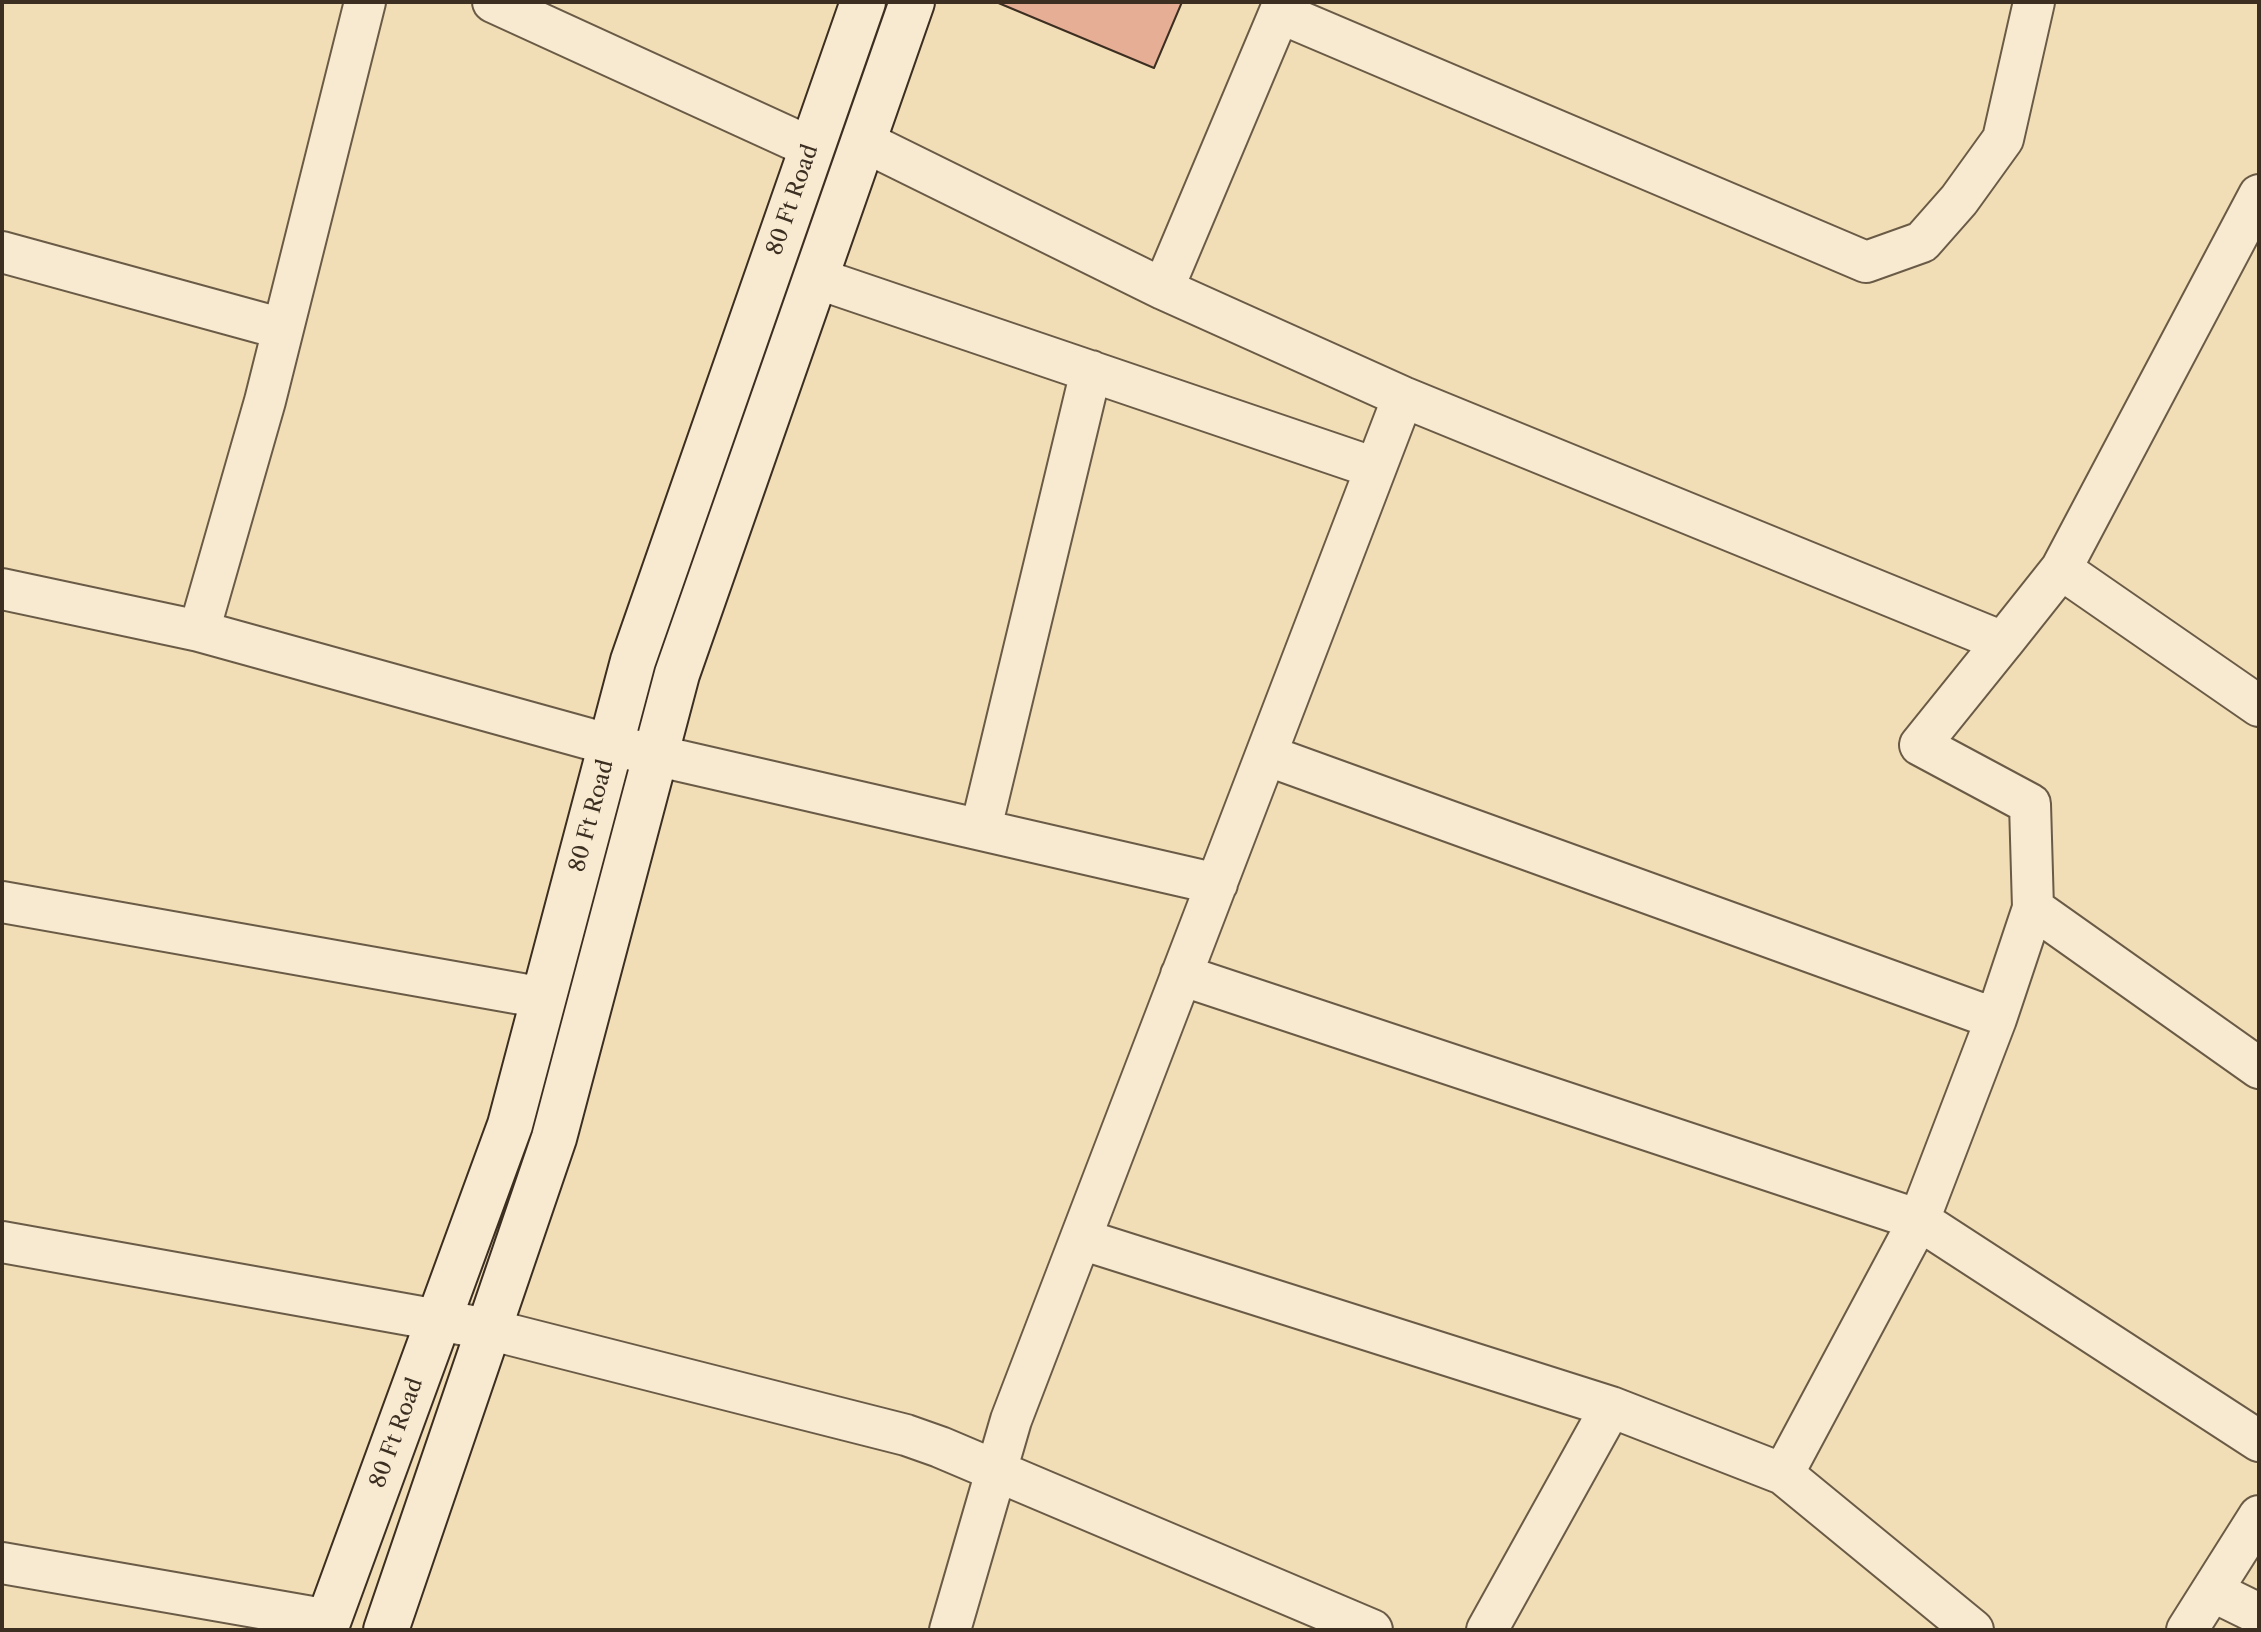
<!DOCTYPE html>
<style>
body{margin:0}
#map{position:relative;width:2261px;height:1632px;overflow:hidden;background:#f2deb6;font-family:"Libre Caslon Text",serif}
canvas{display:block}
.frame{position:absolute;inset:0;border:4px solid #3c2f22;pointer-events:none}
</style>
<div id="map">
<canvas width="2261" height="1632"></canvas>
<div class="frame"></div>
</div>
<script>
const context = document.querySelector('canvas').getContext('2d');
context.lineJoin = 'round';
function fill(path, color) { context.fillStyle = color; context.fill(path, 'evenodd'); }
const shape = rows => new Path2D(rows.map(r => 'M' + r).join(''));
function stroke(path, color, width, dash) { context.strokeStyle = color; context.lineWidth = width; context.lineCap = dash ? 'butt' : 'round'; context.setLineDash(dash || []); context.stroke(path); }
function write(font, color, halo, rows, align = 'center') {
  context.font = font + ' "Libre Caslon Text",serif'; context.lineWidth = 6; context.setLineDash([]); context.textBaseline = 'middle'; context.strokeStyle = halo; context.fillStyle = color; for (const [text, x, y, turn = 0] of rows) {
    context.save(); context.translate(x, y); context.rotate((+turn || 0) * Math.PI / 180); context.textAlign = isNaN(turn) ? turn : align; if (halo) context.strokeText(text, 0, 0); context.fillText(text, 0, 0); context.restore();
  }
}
const building = shape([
 [996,2,1182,2,1154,68,996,2]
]);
fill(building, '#e6af95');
stroke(building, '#3c2f22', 2);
const minor = shape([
 [493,2,812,148],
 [1280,13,1866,262,1922,242,1959,200,2003,139,2034,2],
 [863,141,1163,289,1403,397,2003,642,2061,569,2259,195],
 [2,252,283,329],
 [816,278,1375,468],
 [1163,289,1284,2],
 [2061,569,2259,706],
 [2,589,199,631,611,745,1217,884],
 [199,631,265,401,365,2],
 [1266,755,1996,1019],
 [981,828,1091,371],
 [2,902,544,998],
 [2033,908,2259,1068],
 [1181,975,1919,1220,2259,1441],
 [1081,1239,1611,1407,1783,1474,1973,1630],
 [2,1242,488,1329,906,1435,940,1447,1372,1630],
 [1783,1474,1919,1220,1996,1019,2033,908,2030,804,1920,745,2003,642],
 [2,1563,329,1620],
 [2212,1591,2259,1614],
 [950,1630,1011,1420,1403,397],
 [1487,1630,1611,1407],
 [2187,1630,2259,1516]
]);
const secondary = shape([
 [325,1630,510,1125,633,661,863,2],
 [386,1630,554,1138,677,674,912,2]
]);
stroke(minor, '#6a5b47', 44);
stroke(secondary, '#3c2f22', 48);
stroke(minor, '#f7ead0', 40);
stroke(secondary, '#f7ead0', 44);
write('22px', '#3c2f22', '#f7ead0', [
 ["80 Ft Road",793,200,-71],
 ["80 Ft Road",592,816,-75],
 ["80 Ft Road",397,1433,-70]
]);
</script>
